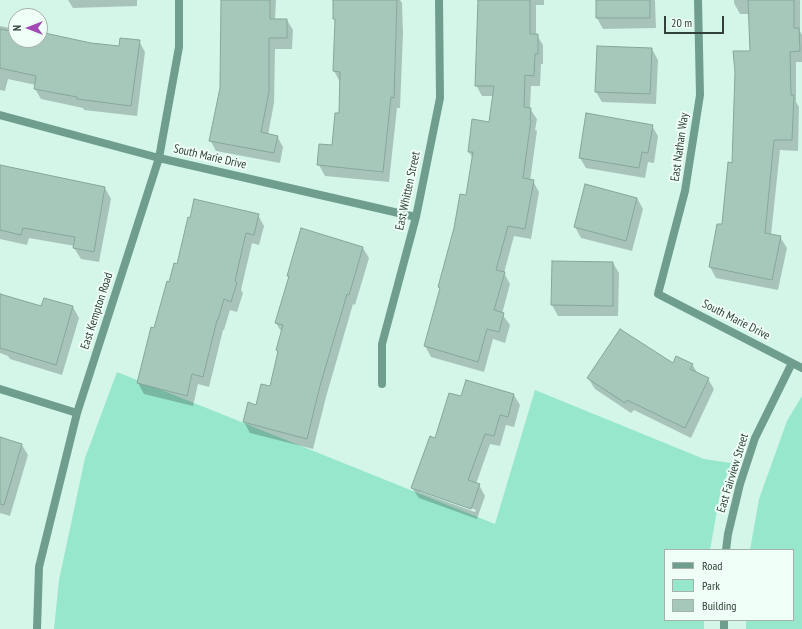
<!DOCTYPE html>
<style>
body{margin:0}
#map{position:relative;width:802px;height:629px;overflow:hidden;background:#d3f6e9;font-family:"PT Sans Narrow",sans-serif}
canvas{display:block}
.legend{position:absolute;left:664px;top:549px;width:130px;height:72px;box-sizing:border-box;background:#f0fef8;border:1px solid #a4b2ac;margin:0;padding:5px 7px;list-style:none;font-size:12px;color:#32403b}
.legend li{display:flex;align-items:center;gap:8px;height:20px}
.legend b{width:20px;border:1px solid #a4b2ac}
.north{position:absolute;left:8px;top:8px;width:40px;height:40px;box-sizing:border-box;background:#f0fef8;border:1px solid #a4b2ac;border-radius:50%;rotate:270deg;font-size:11px;font-weight:700;line-height:16px;text-align:center;color:#32403b}
.north::after{content:'';display:block;margin:auto;width:14px;height:18px;background:#a349b5;clip-path:polygon(50% 0,100% 100%,50% 72%,0 100%)}
.scale{position:absolute;left:664px;top:16px;width:60px;height:18px;box-sizing:border-box;border:2px solid #32403b;border-top:0;padding-left:5px;font-size:12px;line-height:14px;white-space:nowrap;color:#32403b;-webkit-text-stroke:3px #f0fef8;paint-order:stroke}
</style>
<div id="map">
<canvas width="802" height="629"></canvas>
<ul class="legend">
<li><b style="height:5px;background:#6f9e8e"></b>Road</li>
<li><b style="height:11px;background:#96e7cb"></b>Park</li>
<li><b style="height:11px;background:#a6c8bb"></b>Building</li>
</ul>
<div class="north">N</div>
<div class="scale">20 m</div>
</div>
<script>
const context = document.querySelector('canvas').getContext('2d');
context.lineJoin = 'round';
function fill(path, color) { context.fillStyle = color; context.fill(path, 'evenodd'); }
const shape = rows => new Path2D(rows.map(r => 'M' + r).join(''));
function stroke(path, color, width, dash) { context.strokeStyle = color; context.lineWidth = width; context.lineCap = dash ? 'butt' : 'round'; context.setLineDash(dash || []); context.stroke(path); }
function write(font, color, halo, rows, align = 'center') {
  context.font = font + ' "PT Sans Narrow",sans-serif'; context.lineWidth = 4; context.setLineDash([]); context.textBaseline = 'middle'; context.strokeStyle = halo; context.fillStyle = color; for (const [text, x, y, turn = 0] of rows) {
    context.save(); context.translate(x, y); context.rotate((+turn || 0) * Math.PI / 180); context.textAlign = isNaN(turn) ? turn : align; if (halo) context.strokeText(text, 0, 0); context.fillText(text, 0, 0); context.restore();
  }
}
fill(shape([
 [117,372,495,524,535,390,704,459,731,463,719,499,710,550,665,550,665,620,704,620,704,629,54,629,59,580,85,458],
 [802,396,802,629,746,629,746,620,793,620,793,550,750,550,759,499,787,421]
]), '#96e7cb');
fill(shape([
 [68,0,137,0,137,6,73,8],
 [222,0,276,0,275,20,287,20,293,30,292,49,275,49,274,103,268,135,277,136,283,147,280,163,216,151,210,140,221,88],
 [334,0,400,0,402,3,403,33,400,108,397,108,389,182,325,176,319,165,320,145,333,146,340,114,340,82,334,71,336,21,334,19],
 [479,0,544,0,544,5,536,5,536,35,537,35,543,45,543,64,541,64,540,86,531,86,530,109,537,119,535,130,537,131,530,181,533,181,539,192,531,239,514,236,504,273,510,284,502,314,510,325,505,343,493,339,484,372,431,357,425,346,441,290,439,287,455,228,467,196,473,159,469,152,490,123,494,96,482,96,476,85],
 [597,0,655,0,656,28,603,29,597,18],
 [734,0,800,0,800,31,802,35,802,62,796,62,796,102,799,107,798,151,780,150,771,235,780,237,787,248,778,290,716,278,710,267,718,225,723,226,751,52,750,14,740,14,734,3],
 [0,26,16,29,16,40,40,40,40,34,91,44,120,47,139,41,145,52,137,116,84,110,83,108,41,99,35,89,36,85,8,79,5,91,0,90],
 [652,49,658,60,656,104,602,102,596,92],
 [652,126,658,136,654,163,648,162,645,178,586,168,580,158],
 [0,166,105,188,111,199,99,262,81,259,74,248,75,246,29,238,27,245,0,239],
 [586,185,637,198,643,209,632,251,581,238,575,227],
 [258,215,264,226,259,245,252,243,241,290,243,293,237,312,230,310,224,330,223,330,209,387,198,384,193,406,144,394,138,383,170,283,178,265],
 [363,248,369,258,355,305,353,304,326,397,313,449,250,433,244,422,270,387,279,353,277,350,282,333,276,323,289,278,288,276],
 [553,262,613,263,619,273,618,316,558,316,552,305],
 [0,293,4,296,42,307,45,299,73,307,79,318,62,375,10,359,8,356,0,353],
 [673,364,692,364,698,374,708,379,714,389,691,438,634,410,631,413,595,389,588,378],
 [514,395,520,405,514,427,506,425,500,446,490,444,476,484,479,485,485,496,477,519,419,498,412,488,436,440,462,398],
 [420,490,476,510,475,512,420,492],
 [0,438,22,445,28,455,10,516,0,513]
]), '#0003');
const building = shape([
 [221,0,270,0,270,19,287,19,287,38,269,38,269,92,261,132,278,136,274,153,209,141,220,88,221,0],
 [333,0,397,0,394,98,391,97,383,172,317,165,319,144,332,145,335,113,339,113,340,72,333,71,335,19,333,19,333,0],
 [478,0,530,0,530,34,538,34,538,54,535,54,534,76,525,75,524,107,531,108,530,120,531,120,523,178,534,180,525,229,508,226,496,270,505,272,494,310,504,313,499,332,487,329,478,362,424,346,440,288,438,287,454,228,460,194,466,195,473,152,468,152,472,119,489,122,494,86,475,86,478,0],
 [596,0,650,0,650,18,596,18,596,0],
 [748,0,794,0,794,28,799,28,800,51,790,52,791,95,794,95,792,140,774,140,765,233,781,236,772,280,709,267,717,224,722,224,728,162,732,163,735,72,733,51,750,51,748,0],
 [0,29,16,32,16,40,40,40,40,32,91,43,119,46,120,38,140,40,131,106,77,99,77,97,34,89,36,76,0,68,0,29],
 [597,46,652,48,650,94,595,92,597,46],
 [586,113,653,125,648,153,642,152,639,168,579,158,586,113],
 [0,165,105,187,94,252,73,248,75,237,23,228,21,235,0,230,0,165],
 [585,184,637,198,626,241,574,227,585,184],
 [194,199,259,214,254,235,246,233,235,281,237,282,231,302,224,299,218,320,217,320,203,377,192,374,187,396,137,383,151,327,154,328,167,281,169,282,174,263,177,264,188,217,190,218,194,199],
 [301,228,363,247,349,295,347,294,320,386,307,439,243,422,248,402,256,405,261,384,270,386,278,351,276,350,283,325,275,323,289,276,287,276,301,228],
 [552,261,613,262,613,306,551,305,552,261],
 [0,294,41,306,44,298,73,306,56,365,0,348,0,294],
 [620,329,673,363,676,356,693,364,690,369,709,378,685,428,627,400,625,403,587,378,620,329],
 [466,380,514,394,508,417,500,415,494,436,485,434,468,480,480,484,471,509,411,488,430,436,435,438,449,393,461,396,466,380],
 [0,437,22,444,4,505,0,504,0,437]
]);
fill(building, '#a6c8bb');
stroke(building, '#85a69a', 1);
stroke(shape([
 [698,0,700,95,685,191,658,294,802,368],
 [0,115,159,158,416,217],
 [382,384,382,344,416,217,440,98,439,0],
 [0,389,77,413],
 [726,550,728,534,740,484,755,438,792,363],
 [37,629,39,567,77,413,159,158,179,47,179,0],
 [724,629,724,620]
]), '#6f9e8e', 8);
write('12px', '#32403b', '#f0fef8', [
 ["East Nathan Way",680,147,-82],
 ["South Marie Drive",210,157,13],
 ["East Whitten Street",408,191,-78],
 ["East Kempton Road",97,311,-72],
 ["South Marie Drive",736,320,27],
 ["East Fairview Street",733,473,-73]
]);
</script>
